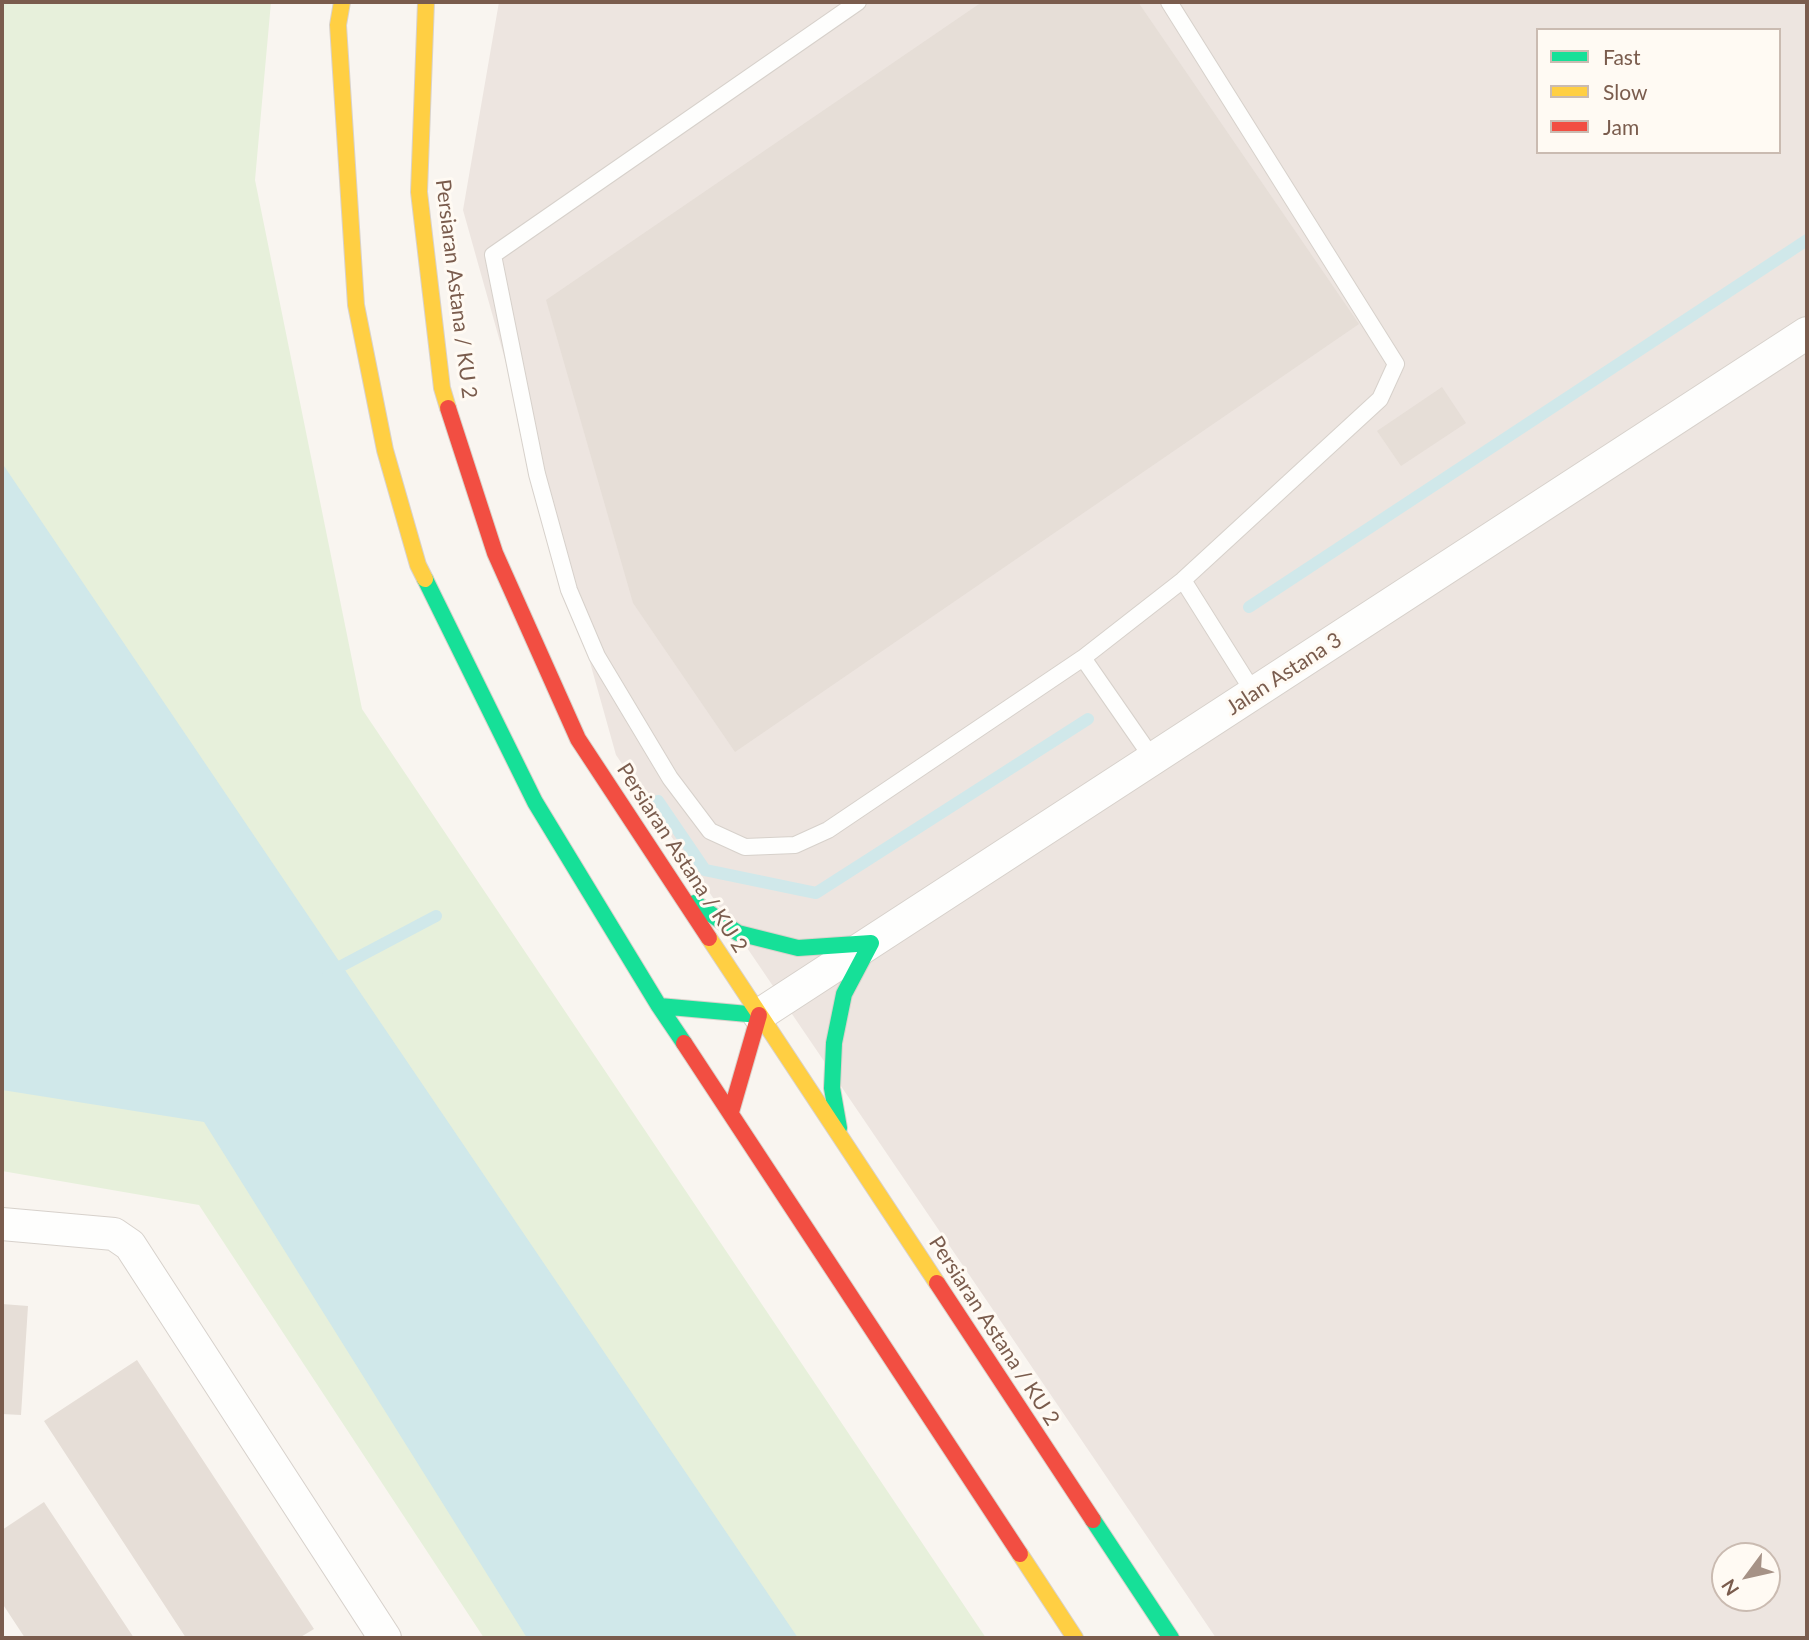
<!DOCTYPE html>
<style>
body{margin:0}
#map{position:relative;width:1809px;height:1640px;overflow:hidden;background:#f9f5f0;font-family:Lato,sans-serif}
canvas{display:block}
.frame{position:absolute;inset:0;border:4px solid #7a5c4d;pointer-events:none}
.legend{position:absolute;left:1536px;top:28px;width:245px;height:126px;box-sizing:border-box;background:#fffaf3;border:2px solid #cabbb1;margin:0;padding:9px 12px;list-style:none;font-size:21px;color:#7a5c4d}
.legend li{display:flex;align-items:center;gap:14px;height:35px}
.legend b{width:35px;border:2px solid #cabbb1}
.north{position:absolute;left:1711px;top:1542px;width:70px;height:70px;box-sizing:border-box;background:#fffaf3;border:2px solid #cabbb1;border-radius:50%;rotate:237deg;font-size:19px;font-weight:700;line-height:28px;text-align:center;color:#7a5c4d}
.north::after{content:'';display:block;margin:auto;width:24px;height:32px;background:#a69286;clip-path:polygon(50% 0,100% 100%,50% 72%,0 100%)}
</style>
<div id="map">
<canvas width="1809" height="1640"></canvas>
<div class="frame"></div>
<ul class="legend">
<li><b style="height:9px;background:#16e098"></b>Fast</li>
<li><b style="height:9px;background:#ffcf43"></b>Slow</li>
<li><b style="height:9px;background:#f24e42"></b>Jam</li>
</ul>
<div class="north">N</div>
</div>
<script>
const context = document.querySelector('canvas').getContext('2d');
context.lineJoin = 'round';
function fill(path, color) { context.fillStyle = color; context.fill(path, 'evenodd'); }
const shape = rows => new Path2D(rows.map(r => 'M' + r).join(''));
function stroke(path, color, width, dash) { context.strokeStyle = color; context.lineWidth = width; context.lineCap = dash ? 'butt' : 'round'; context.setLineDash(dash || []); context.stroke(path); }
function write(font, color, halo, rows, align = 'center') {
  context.font = font + ' Lato,sans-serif'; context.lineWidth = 6; context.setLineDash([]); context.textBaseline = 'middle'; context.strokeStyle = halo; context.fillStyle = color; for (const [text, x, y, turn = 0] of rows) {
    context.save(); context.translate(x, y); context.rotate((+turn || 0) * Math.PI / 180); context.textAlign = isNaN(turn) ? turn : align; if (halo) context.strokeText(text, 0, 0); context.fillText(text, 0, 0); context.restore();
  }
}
fill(shape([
 [499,2,1807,2,1807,1638,1216,1638,616,755,463,210],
 [1538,30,1779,30,1779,152,1538,152],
 [1725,1556,1767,1556,1767,1598,1725,1598]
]), '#ede5e0');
fill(shape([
 [2,2,271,2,255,180,362,709,986,1638,484,1638,199,1205,2,1171]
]), '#e7f0db');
fill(shape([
 [2,463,347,973,798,1638,527,1638,204,1122,2,1090]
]), '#d0e8ea');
stroke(shape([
 [1249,607,1807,240],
 [658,801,705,870,816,893,1088,719],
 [328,973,436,916]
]), '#d0e8ea', 12);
fill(shape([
 [982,2,1138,2,1359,324,735,752,633,603,546,300],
 [1442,387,1466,423,1401,466,1377,431],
 [2,1304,28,1306,21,1415,2,1414],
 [137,1360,314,1629,299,1638,186,1638,44,1421],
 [44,1502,134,1638,25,1638,2,1603,2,1530]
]), '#e6ded7');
const lane = shape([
 [858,2,493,255,537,474,569,590,597,656,670,778,710,831,745,847,795,845,828,830,1083,658,1153,759],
 [1169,2,1396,364,1380,399,1183,580,1254,693],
 [1083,658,1183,580]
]);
const street = shape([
 [759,1015,1807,333],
 [2,1224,114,1234,130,1245,385,1638]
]);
const fast = shape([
 [425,579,535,802,659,1006,684,1043],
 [695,903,738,933,798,948,871,943],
 [659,1006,759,1015],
 [839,1128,832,1088,834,1043,844,994,871,943],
 [1093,1520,1171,1638]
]);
const slow = shape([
 [342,2,338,25,356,305,385,450,418,565,425,579],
 [426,2,419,192,442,388,448,408],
 [709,938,937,1283],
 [1020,1554,1075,1638]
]);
const jam = shape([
 [448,408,495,553,578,739,709,938],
 [684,1043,1020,1554],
 [731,1112,759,1015],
 [937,1283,1093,1520]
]);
stroke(lane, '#d7d1cb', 18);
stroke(street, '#d7d1cb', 34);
stroke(fast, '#d9d2cb', 18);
stroke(slow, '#d9d2cb', 18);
stroke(jam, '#d9d2cb', 18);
stroke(lane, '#fefefd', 16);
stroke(street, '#fefefd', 32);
stroke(fast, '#16e098', 16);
stroke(slow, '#ffcf43', 16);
stroke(jam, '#f24e42', 16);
write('21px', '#7a5c4d', '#fffaf3', [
 ["Persiaran Astana / KU 2",456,289,83],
 ["Jalan Astana 3",1284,674,-33],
 ["Persiaran Astana / KU 2",682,858,57],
 ["Persiaran Astana / KU 2",994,1331,57]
]);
</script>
